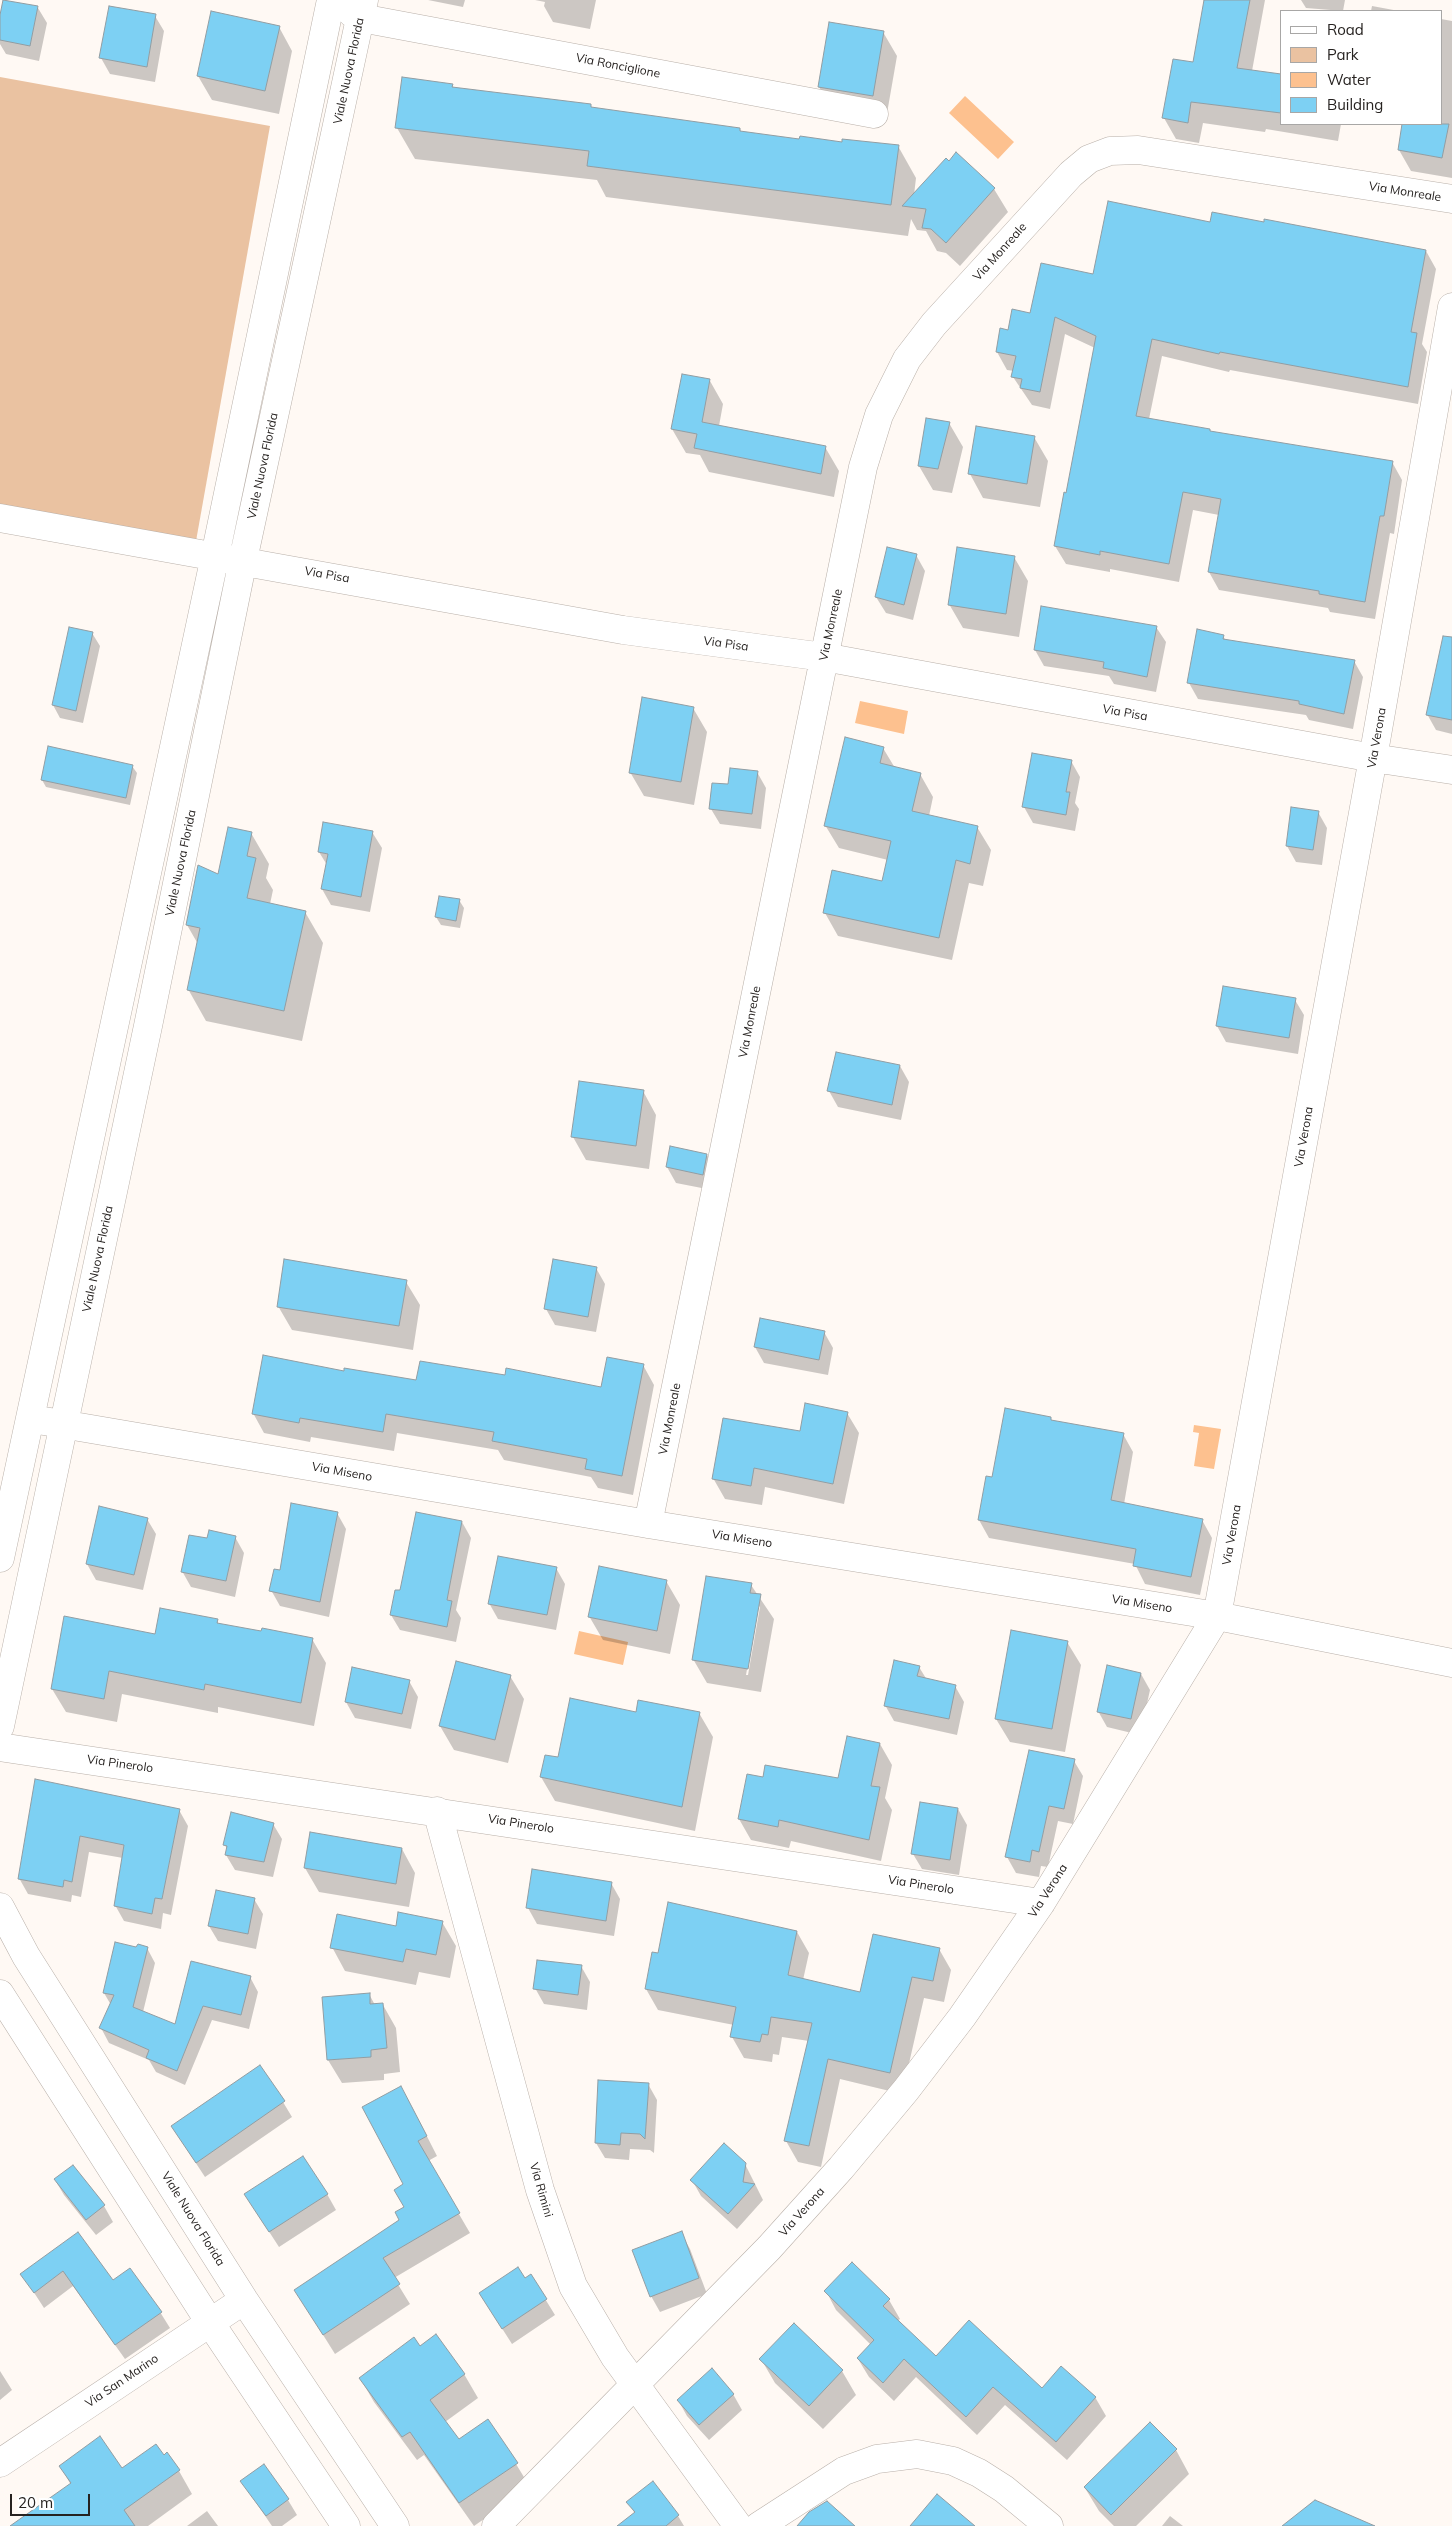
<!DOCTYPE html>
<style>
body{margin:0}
#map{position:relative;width:1452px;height:2526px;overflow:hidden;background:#fff9f4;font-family:Mulish,sans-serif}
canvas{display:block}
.legend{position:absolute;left:1280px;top:10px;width:162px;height:115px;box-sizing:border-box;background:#fff;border:1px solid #a8a7a6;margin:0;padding:6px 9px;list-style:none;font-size:15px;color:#262220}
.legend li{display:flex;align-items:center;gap:10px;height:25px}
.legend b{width:25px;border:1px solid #a8a7a6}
.scale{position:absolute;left:10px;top:2494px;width:80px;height:22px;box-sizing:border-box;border:2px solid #262220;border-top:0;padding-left:6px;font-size:15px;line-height:18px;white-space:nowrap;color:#262220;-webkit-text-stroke:4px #fff;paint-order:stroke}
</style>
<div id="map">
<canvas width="1452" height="2526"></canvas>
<ul class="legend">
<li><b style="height:6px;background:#fff"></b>Road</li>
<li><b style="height:14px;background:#eac2a1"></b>Park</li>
<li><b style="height:14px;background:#fdc18f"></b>Water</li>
<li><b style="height:14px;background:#7dd0f3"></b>Building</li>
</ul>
<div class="scale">20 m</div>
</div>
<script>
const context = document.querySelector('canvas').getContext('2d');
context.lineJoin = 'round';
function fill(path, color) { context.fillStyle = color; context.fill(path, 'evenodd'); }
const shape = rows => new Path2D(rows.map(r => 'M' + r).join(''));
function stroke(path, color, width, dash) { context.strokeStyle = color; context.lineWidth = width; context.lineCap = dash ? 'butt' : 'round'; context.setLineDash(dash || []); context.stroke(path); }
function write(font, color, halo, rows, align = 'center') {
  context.font = font + ' Mulish,sans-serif'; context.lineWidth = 4.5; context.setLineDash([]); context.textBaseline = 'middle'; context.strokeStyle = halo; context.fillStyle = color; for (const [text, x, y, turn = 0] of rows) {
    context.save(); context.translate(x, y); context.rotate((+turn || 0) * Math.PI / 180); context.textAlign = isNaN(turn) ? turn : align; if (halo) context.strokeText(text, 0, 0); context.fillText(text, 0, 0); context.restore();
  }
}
fill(shape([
 [0,77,270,126,196,541,0,507]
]), '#eac2a1');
fill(shape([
 [965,96,1014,142,998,159,949,113],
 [860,701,908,711,904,734,855,723],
 [1194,1425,1221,1429,1214,1469,1194,1466,1199,1433,1193,1432],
 [579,1631,628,1642,623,1665,574,1654]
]), '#fdc18f');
fill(shape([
 [428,0,465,0,463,7],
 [535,0,596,0,590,29,553,22,544,6,545,2],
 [1205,0,1265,0,1252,71,1281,76,1281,124,1341,124,1338,141,1266,129,1265,132,1203,123,1199,143,1176,139,1164,118,1194,64],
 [1301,0,1345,0,1343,11,1306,8],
 [1372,6,1399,11,1371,11],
 [38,8,47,23,39,61,6,54,0,44,0,21],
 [155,16,164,31,155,82,110,74,101,58],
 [1441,19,1452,21,1452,178,1411,171,1399,150,1404,124,1441,124],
 [279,27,292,51,279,114,212,100,198,76],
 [883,32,897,56,886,119,833,111,819,87],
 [452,85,454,88,590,105,592,108,740,129,741,132,800,140,898,146,916,178,914,195,994,189,1008,212,960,266,946,253,937,251,926,231,917,230,911,219,908,236,606,197,597,180,415,159,397,128],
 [1211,224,1426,251,1436,269,1422,344,1427,352,1418,404,1230,370,1229,372,1162,356,1149,419,1210,430,1212,433,1392,462,1402,480,1394,534,1390,533,1375,619,1330,612,1328,608,1219,590,1209,572,1219,515,1193,510,1179,582,1110,569,1110,572,1066,564,1055,546,1067,494,1095,348,1065,334,1050,409,1032,405,1013,377,1014,371,1007,370,997,352,1009,331,1031,314,1094,275],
 [710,381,723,404,719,426,825,447,839,471,834,497,709,472,700,455,686,453,672,429],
 [949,423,963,447,952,493,933,490,919,466],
 [1034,437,1048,461,1040,507,983,498,970,474],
 [916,555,925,571,913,620,886,613,876,597],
 [1014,557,1028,581,1019,637,963,628,949,604],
 [1156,627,1166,642,1156,692,1114,684,1109,676,1044,666,1035,650],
 [92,633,100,646,83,723,60,718,53,705],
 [1223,636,1226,641,1354,661,1363,677,1353,729,1309,720,1306,715,1198,699,1189,683],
 [1452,667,1452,734,1436,730,1427,714],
 [693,708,707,732,694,805,644,796,630,772],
 [883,748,895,768,920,774,933,797,929,816,977,827,991,850,983,886,969,883,952,960,838,936,825,913,883,882,888,860,839,848,825,825],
 [1071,761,1080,777,1075,803,1079,809,1075,831,1033,823,1024,807],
 [132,766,137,773,130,805,46,787,42,780],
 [757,772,766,788,761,829,720,824,711,809],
 [1318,812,1327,828,1322,865,1296,862,1287,846],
 [372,832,382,848,370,912,331,905,322,889,327,865,319,852],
 [251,833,269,864,266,878,273,890,270,904,305,912,323,943,302,1041,206,1021,188,989,198,944,187,925,218,876],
 [459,900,464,908,460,928,441,925,436,917],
 [1295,1000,1304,1015,1298,1054,1226,1042,1217,1026],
 [900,1066,909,1082,901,1120,838,1107,829,1091],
 [643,1091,656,1115,649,1169,586,1160,573,1137],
 [707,1155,716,1170,712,1190,676,1183,667,1167],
 [596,1268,605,1284,596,1332,555,1325,546,1309],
 [406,1282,420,1305,413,1350,292,1330,278,1306],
 [824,1332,833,1348,828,1375,764,1363,755,1347],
 [643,1365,654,1385,633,1495,598,1488,591,1477,504,1460,498,1450,397,1433,394,1451,311,1437,310,1442,264,1433,253,1413,345,1372,417,1382,602,1388],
 [847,1413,859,1433,844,1504,765,1487,762,1505,725,1499,713,1478,801,1432],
 [1050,1418,1052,1421,1123,1434,1133,1452,1124,1504,1202,1520,1212,1538,1200,1595,1145,1584,1135,1564,989,1538,979,1520],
 [337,1513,346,1529,329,1617,280,1606,271,1590,281,1572],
 [147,1519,156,1534,143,1590,96,1580,87,1564],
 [462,1522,471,1538,456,1610,461,1618,456,1642,400,1630,391,1615,401,1592],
 [235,1537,244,1553,235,1597,191,1587,182,1571,208,1540],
 [556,1568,565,1584,556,1630,498,1619,489,1603],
 [666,1581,680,1605,670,1654,603,1640,589,1616],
 [751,1585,774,1619,761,1692,707,1683,693,1659],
 [758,1605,760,1607,748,1675,746,1675],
 [217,1620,219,1625,312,1639,326,1663,314,1726,218,1707,218,1713,122,1694,117,1722,66,1712,52,1689,156,1635],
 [1067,1642,1081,1665,1065,1752,1010,1742,996,1719],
 [919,1667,927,1680,955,1686,964,1702,957,1735,894,1721,885,1705],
 [1141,1674,1150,1690,1140,1735,1107,1727,1098,1711],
 [510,1676,524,1699,508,1763,454,1750,440,1726],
 [409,1681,418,1697,411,1729,355,1718,346,1702],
 [637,1713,699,1713,713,1737,695,1831,555,1801,541,1777],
 [880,1744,892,1765,885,1798,892,1810,881,1861,791,1841,789,1848,751,1840,739,1819,764,1778,839,1779],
 [1074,1761,1083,1776,1073,1824,1058,1821,1048,1867,1041,1866,1039,1877,1016,1873,1007,1857],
 [36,1780,179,1810,188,1826,171,1915,163,1913,161,1929,124,1921,115,1905,123,1858,89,1852,81,1897,72,1895,71,1902,28,1894,19,1878],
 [958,1809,967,1825,959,1875,922,1869,913,1854],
 [273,1824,282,1839,273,1877,235,1870,226,1855,227,1849,225,1845],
 [311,1833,402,1849,415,1873,409,1907,319,1892,305,1868],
 [611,1883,620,1899,614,1936,537,1924,528,1908],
 [254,1899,263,1914,256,1949,218,1941,209,1926],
 [442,1922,456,1946,450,1978,419,1972,416,1985,345,1971,332,1947,397,1927],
 [797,1932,809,1953,803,1980,861,1994,939,1949,951,1970,944,2002,924,1998,902,2094,840,2079,821,2167,798,2162,786,2141,809,2041,782,2037,779,2055,773,2054,772,2062,744,2058,732,2037,734,2025,658,2010,646,1989,659,1955],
 [147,1948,155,1963,143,2012,176,2026,192,1962,250,1977,258,1992,249,2029,212,2020,185,2085,156,2072,149,2060,109,2043,101,2028,111,2005,104,1993,137,1949],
 [581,1966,590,1982,587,2010,544,2004,535,1988],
 [369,1994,375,2005,383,2005,396,2028,400,2072,384,2074,384,2080,342,2083,328,2060],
 [648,2084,657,2100,654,2153,650,2150,630,2149,629,2160,605,2158,596,2143],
 [283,2102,292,2117,205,2177,182,2142],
 [412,2107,437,2156,428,2161,470,2233,394,2278,410,2304,335,2354,295,2290,400,2220,406,2207,405,2185],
 [745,2164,763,2200,737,2229,701,2196,692,2180],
 [55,2180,104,2206,113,2222,96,2235,64,2195],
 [327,2194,336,2210,279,2247,255,2210],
 [681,2233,690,2249,707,2294,660,2312,651,2296],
 [77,2234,113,2282,160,2312,170,2328,125,2359,73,2286,44,2308,22,2274],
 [531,2276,555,2315,512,2344,480,2294,524,2280],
 [826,2291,889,2300,900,2319,897,2321,936,2358,1043,2390,1095,2397,1106,2416,1067,2460,1005,2405,977,2435,916,2377,894,2401,869,2377,858,2359,871,2345,836,2310],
 [794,2324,842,2371,856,2395,823,2429,775,2383,761,2359],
 [419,2347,464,2374,478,2398,445,2422,459,2441,516,2464,530,2487,474,2526,424,2455,417,2460,374,2402,360,2378],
 [0,2371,12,2390,0,2400],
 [733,2394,742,2410,709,2440,687,2416,678,2400],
 [1176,2450,1189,2474,1136,2526,1114,2526,1099,2511,1085,2488],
 [164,2456,179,2471,192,2494,148,2526,13,2526,71,2485,60,2466,122,2470],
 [242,2482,288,2500,297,2515,282,2526,272,2526],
 [652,2483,678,2516,684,2526,627,2526,635,2514,628,2502],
 [207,2511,218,2526,187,2526],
 [1170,2516,1183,2526,1162,2526]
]), '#0003');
const building = shape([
 [3,0,38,6,30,46,0,40,0,15,3,0],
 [1204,0,1250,0,1237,68,1281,74,1281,113,1191,102,1188,123,1162,118,1173,59,1193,62,1204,0],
 [109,6,156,14,147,67,99,58,109,6],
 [211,11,280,26,265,91,197,76,211,11],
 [829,22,884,31,873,96,818,87,829,22],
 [402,77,453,84,452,87,591,104,591,107,740,128,740,131,799,139,800,136,842,142,842,139,899,145,891,205,587,166,589,151,395,128,402,77],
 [1402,124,1449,124,1442,158,1398,150,1402,124],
 [956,152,995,188,946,243,931,229,922,228,926,209,902,206,946,158,949,161,956,152],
 [1108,201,1210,222,1212,212,1264,222,1264,219,1426,250,1411,332,1417,333,1408,387,1220,352,1219,354,1152,339,1136,416,1210,429,1210,431,1393,461,1384,516,1380,516,1365,602,1319,594,1319,591,1208,572,1221,499,1183,492,1169,564,1100,551,1100,555,1054,546,1064,492,1066,493,1096,336,1055,317,1040,392,1020,388,1022,379,1011,377,1016,356,996,352,1000,328,1008,330,1012,309,1030,313,1041,263,1093,274,1108,201],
 [682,374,710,379,702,422,826,446,821,474,694,448,697,434,671,429,682,374],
 [926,418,950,422,938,469,918,466,926,418],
 [976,426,1035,436,1027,484,968,474,976,426],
 [887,547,917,554,904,605,875,597,887,547],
 [957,547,1015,556,1006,614,948,605,957,547],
 [1041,606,1157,626,1147,677,1103,668,1104,662,1034,650,1041,606],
 [69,627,93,632,76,711,52,705,69,627],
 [1197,629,1224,635,1223,639,1355,660,1344,714,1299,704,1299,701,1187,683,1197,629],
 [1443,636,1452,637,1452,720,1426,715,1443,636],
 [642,697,694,707,681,782,629,773,642,697],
 [845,737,884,747,880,763,921,773,912,811,978,826,970,864,956,860,939,938,823,913,832,870,882,881,891,841,824,826,845,737],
 [48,746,133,765,126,798,41,780,48,746],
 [1032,753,1072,760,1066,792,1070,792,1066,815,1022,807,1032,753],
 [730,768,758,771,752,814,709,809,712,783,728,784,730,768],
 [1291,807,1319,811,1313,850,1286,846,1291,807],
 [323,822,373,831,361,897,321,889,328,854,318,852,323,822],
 [228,827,252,832,247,856,256,858,247,898,306,911,284,1011,187,990,200,928,186,925,198,865,218,874,228,827],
 [439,896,460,899,456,921,435,917,439,896],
 [1223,986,1296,998,1289,1038,1216,1026,1223,986],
 [836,1052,900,1065,892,1105,827,1091,836,1052],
 [579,1081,644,1090,636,1146,571,1137,579,1081],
 [670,1146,707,1154,703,1175,666,1167,670,1146],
 [284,1259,407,1280,399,1326,277,1307,284,1259],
 [553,1259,597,1267,588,1317,544,1309,553,1259],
 [760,1318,825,1331,819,1360,754,1347,760,1318],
 [263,1355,344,1371,344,1368,416,1380,420,1361,505,1375,506,1368,601,1387,607,1357,644,1364,622,1476,585,1469,587,1459,492,1441,494,1432,386,1414,383,1432,300,1418,299,1423,252,1414,263,1355],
 [805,1403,848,1412,833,1484,754,1468,751,1486,712,1479,723,1418,800,1431,805,1403],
 [1005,1408,1051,1417,1051,1420,1124,1433,1111,1500,1203,1519,1191,1577,1133,1566,1136,1549,978,1520,986,1476,992,1477,1005,1408],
 [291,1503,338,1512,320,1602,269,1591,274,1569,280,1570,291,1503],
 [99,1506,148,1518,134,1575,86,1564,99,1506],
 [416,1512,462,1521,447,1600,452,1601,447,1627,390,1615,395,1590,400,1590,416,1512],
 [209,1530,236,1536,226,1581,181,1572,189,1535,207,1538,209,1530],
 [498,1556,557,1567,547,1615,488,1604,498,1556],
 [599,1566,667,1580,657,1631,588,1617,599,1566],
 [706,1576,752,1583,750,1593,761,1594,748,1669,692,1660,706,1576],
 [160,1608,218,1619,217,1623,261,1631,262,1628,313,1638,301,1703,205,1684,204,1690,109,1671,104,1699,51,1689,64,1616,155,1634,160,1608],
 [1011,1630,1068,1641,1052,1729,995,1719,1011,1630],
 [894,1660,920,1666,917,1676,956,1685,949,1719,884,1706,894,1660],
 [456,1661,511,1675,495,1740,439,1726,456,1661],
 [1107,1665,1141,1673,1131,1719,1097,1712,1107,1665],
 [352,1667,410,1680,402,1714,345,1702,352,1667],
 [570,1698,636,1712,638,1700,700,1712,682,1807,540,1777,545,1755,558,1757,570,1698],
 [847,1736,880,1743,871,1786,880,1787,869,1840,779,1820,778,1827,738,1819,747,1774,763,1777,765,1765,838,1778,847,1736],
 [1029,1750,1075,1759,1064,1809,1049,1806,1039,1852,1032,1850,1030,1862,1005,1857,1029,1750],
 [35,1779,180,1809,162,1899,155,1898,152,1914,114,1906,124,1845,80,1836,72,1882,64,1880,63,1887,18,1879,35,1779],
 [920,1802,958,1808,950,1860,911,1854,920,1802],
 [231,1812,274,1823,264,1862,225,1855,227,1846,223,1845,231,1812],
 [310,1832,402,1848,396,1884,304,1868,310,1832],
 [532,1869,612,1882,606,1921,526,1908,532,1869],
 [216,1890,255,1898,248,1934,208,1926,216,1890],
 [668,1902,797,1931,788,1975,860,1992,873,1934,940,1948,933,1981,912,1977,890,2073,828,2059,809,2146,784,2141,812,2023,771,2017,768,2035,762,2034,760,2042,730,2037,736,2007,645,1989,652,1952,658,1953,668,1902],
 [398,1912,443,1921,436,1955,406,1949,403,1962,330,1948,337,1914,396,1926,398,1912],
 [115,1942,136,1947,138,1944,148,1947,133,2007,175,2024,191,1961,251,1976,241,2015,203,2006,177,2071,146,2058,149,2050,99,2028,114,1995,103,1993,115,1942],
 [537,1960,582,1965,578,1995,533,1989,537,1960],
 [370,1993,370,2004,383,2003,387,2048,371,2050,371,2057,327,2060,322,1997,370,1993],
 [260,2065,285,2101,196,2163,171,2126,260,2065],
 [598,2080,649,2083,645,2139,640,2134,621,2133,620,2145,595,2143,598,2080],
 [401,2086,427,2136,418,2141,460,2213,383,2258,400,2284,323,2335,294,2290,399,2220,395,2212,404,2207,394,2190,403,2184,362,2107,401,2086],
 [724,2143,746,2163,743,2182,755,2184,728,2214,690,2180,724,2143],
 [303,2156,328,2194,269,2232,244,2194,303,2156],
 [73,2165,105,2205,86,2220,54,2179,73,2165],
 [682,2231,699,2278,650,2297,632,2250,682,2231],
 [78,2232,113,2280,130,2268,162,2312,115,2345,63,2271,34,2293,20,2274,78,2232],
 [852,2262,890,2299,883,2306,936,2356,969,2320,1042,2388,1061,2366,1096,2397,1056,2442,993,2387,966,2417,904,2359,883,2383,857,2358,874,2340,824,2291,852,2262],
 [518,2267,525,2278,531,2274,547,2299,502,2329,479,2293,518,2267],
 [794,2323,843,2370,809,2406,759,2359,794,2323],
 [436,2334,465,2374,430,2400,459,2439,488,2419,518,2463,459,2503,410,2432,402,2437,359,2378,414,2337,420,2346,436,2334],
 [712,2368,734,2394,699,2425,677,2400,712,2368],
 [1150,2422,1177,2449,1111,2515,1084,2487,1150,2422],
 [100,2436,122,2468,156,2444,164,2455,167,2452,180,2470,124,2510,135,2526,10,2526,71,2483,59,2466,100,2436],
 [264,2464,289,2499,266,2516,240,2481,264,2464],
 [653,2481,679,2515,666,2526,617,2526,635,2512,626,2502,653,2481],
 [937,2494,975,2526,910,2526,937,2494],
 [1315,2500,1375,2526,1282,2526,1315,2500],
 [827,2501,855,2526,797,2526,809,2512,827,2501]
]);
fill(building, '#7dd0f3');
stroke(building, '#929da2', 1);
const minor = shape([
 [349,5,352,13,361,18,874,114],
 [0,518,623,630,824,657,1373,758,1452,770],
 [44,1421,648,1524,1217,1616,1452,1663],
 [648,1524,863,467,879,415,907,359,934,324,1071,174,1089,159,1110,151,1138,150,1452,199],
 [0,1558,215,556,331,0],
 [0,1726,148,1026,243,560,364,0],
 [0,1747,1041,1903],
 [437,1811,540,2190,573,2286,615,2357,738,2526],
 [0,1907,26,1956,244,2300,395,2526],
 [0,1994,209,2321,346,2526],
 [0,2463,244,2300],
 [496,2526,769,2248,841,2168,906,2090,962,2017,1041,1903,1217,1616,1373,758,1452,307],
 [759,2526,844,2471,877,2459,917,2454,953,2461,979,2473,1004,2489,1049,2526]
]);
stroke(minor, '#b9b0a9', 29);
stroke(minor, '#fff', 28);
write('12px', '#262220', '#fff', [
 ["Via Ronciglione",618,66,11],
 ["Viale Nuova Florida",349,71,-78],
 ["Via Monreale",1405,192,9],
 ["Via Monreale",1000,252,-48],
 ["Viale Nuova Florida",263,466,-78],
 ["Via Pisa",327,575,10],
 ["Via Monreale",831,625,-78],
 ["Via Pisa",726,644,8],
 ["Via Pisa",1125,713,10],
 ["Via Verona",1377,738,-80],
 ["Viale Nuova Florida",181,863,-78],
 ["Via Monreale",750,1022,-79],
 ["Via Verona",1304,1137,-80],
 ["Viale Nuova Florida",98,1259,-78],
 ["Via Monreale",670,1419,-79],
 ["Via Miseno",342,1472,10],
 ["Via Verona",1232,1535,-80],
 ["Via Miseno",742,1539,9],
 ["Via Miseno",1142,1604,9],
 ["Via Pinerolo",120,1764,8],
 ["Via Pinerolo",521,1824,9],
 ["Via Pinerolo",921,1885,9],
 ["Via Verona",1048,1891,-57],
 ["Via Rimini",541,2190,74],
 ["Via Verona",802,2212,-48],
 ["Viale Nuova Florida",193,2219,58],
 ["Via San Marino",122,2381,-34]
]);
</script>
